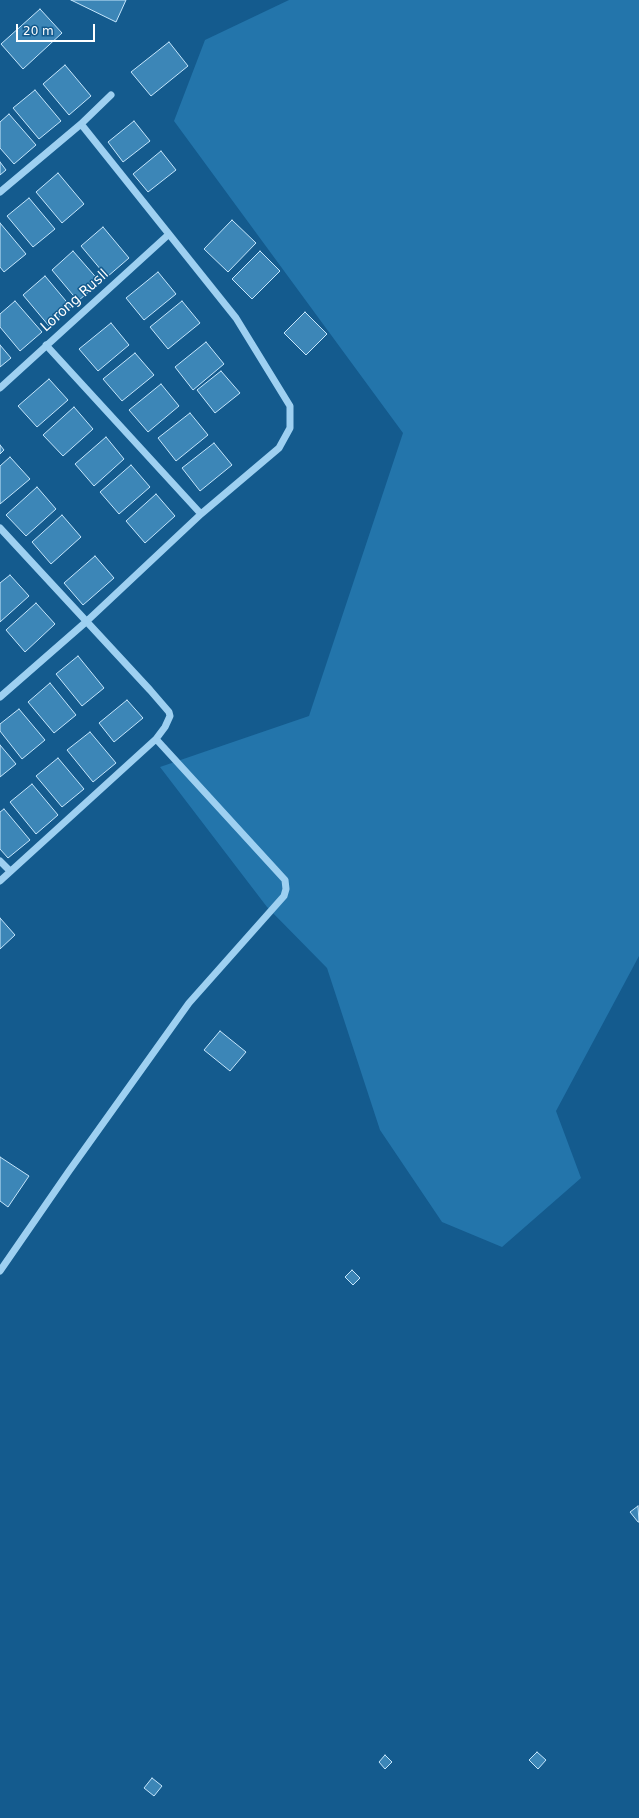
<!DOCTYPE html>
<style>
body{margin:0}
#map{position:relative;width:639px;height:1818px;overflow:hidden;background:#145b8e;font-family:"DejaVu Sans",sans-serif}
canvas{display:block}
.scale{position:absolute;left:16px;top:24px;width:79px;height:18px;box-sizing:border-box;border:2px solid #fff;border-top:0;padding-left:5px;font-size:12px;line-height:14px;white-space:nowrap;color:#fff;-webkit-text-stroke:3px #145b8e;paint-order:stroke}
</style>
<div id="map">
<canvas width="639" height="1818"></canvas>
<div class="scale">20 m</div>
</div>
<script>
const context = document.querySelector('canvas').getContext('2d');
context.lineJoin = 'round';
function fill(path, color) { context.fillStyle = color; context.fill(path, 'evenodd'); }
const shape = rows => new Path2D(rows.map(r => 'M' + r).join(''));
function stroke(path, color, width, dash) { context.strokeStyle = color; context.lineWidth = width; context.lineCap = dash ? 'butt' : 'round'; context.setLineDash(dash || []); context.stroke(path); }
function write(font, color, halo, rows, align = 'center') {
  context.font = font + ' "DejaVu Sans",sans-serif'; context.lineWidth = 3; context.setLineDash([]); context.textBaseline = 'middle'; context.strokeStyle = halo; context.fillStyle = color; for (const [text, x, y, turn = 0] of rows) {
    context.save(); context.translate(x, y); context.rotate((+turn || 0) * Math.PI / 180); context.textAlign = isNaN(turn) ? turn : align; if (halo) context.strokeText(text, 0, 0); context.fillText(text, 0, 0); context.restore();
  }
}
fill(shape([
 [289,0,639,0,639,956,556,1111,581,1178,502,1247,442,1222,380,1130,327,968,267,907,160,767,309,716,403,433,174,121,205,40]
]), '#2375ab');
const building = shape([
 [71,0,126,0,116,22,71,0],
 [40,9,62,33,23,69,1,44,40,9],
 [169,42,188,66,151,96,131,72,169,42],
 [65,65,91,96,69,115,43,84,65,65],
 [35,90,61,121,39,139,13,108,35,90],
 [9,114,36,145,14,164,0,148,0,122,9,114],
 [134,121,150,141,123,162,108,142,134,121],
 [161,151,176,170,148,192,133,174,161,151],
 [0,162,6,170,0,175,0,162],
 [58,173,84,204,62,223,36,192,58,173],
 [29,198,55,229,33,247,7,216,29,198],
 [232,220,256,243,228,272,204,249,232,220],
 [0,223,26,254,4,272,0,267,0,223],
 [103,227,129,258,107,277,81,246,103,227],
 [73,251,100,282,78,301,52,270,73,251],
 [260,251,280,271,252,299,232,279,260,251],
 [158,272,176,294,144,320,126,298,158,272],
 [45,276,71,307,49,326,23,295,45,276],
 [15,301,42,332,20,351,0,327,0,314,15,301],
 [182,301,200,323,168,349,150,327,182,301],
 [305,312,327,334,306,355,284,333,305,312],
 [111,323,129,345,98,371,79,349,111,323],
 [206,342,224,364,193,390,175,367,206,342],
 [0,345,11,358,0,367,0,345],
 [135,353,154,375,122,401,103,379,135,353],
 [221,371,240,393,215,413,197,390,221,371],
 [49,379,68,400,37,427,18,406,49,379],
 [161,384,179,406,148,432,129,410,161,384],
 [74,407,93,429,63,456,43,435,74,407],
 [190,413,208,435,176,461,158,438,190,413],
 [106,437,124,459,94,486,75,464,106,437],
 [214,443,232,465,200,491,182,468,214,443],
 [0,445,4,450,0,454,0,445],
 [10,457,30,479,0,504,0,466,10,457],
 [131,465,150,487,119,514,100,492,131,465],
 [37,487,56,509,26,536,6,515,37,487],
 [156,494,175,516,145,543,126,521,156,494],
 [62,515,81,537,51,564,32,542,62,515],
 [95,556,114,578,83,605,64,583,95,556],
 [10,575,29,596,0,622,0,583,10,575],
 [36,603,55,624,25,652,6,630,36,603],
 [78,656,104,688,82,706,56,674,78,656],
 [50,683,76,715,54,733,28,702,50,683],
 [127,700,143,718,114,742,99,723,127,700],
 [19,709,45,740,22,759,0,731,0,724,19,709],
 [90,732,116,763,93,782,67,750,90,732],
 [0,745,16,764,0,777,0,745],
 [58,758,84,789,62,807,36,776,58,758],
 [32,784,58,815,36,834,10,802,32,784],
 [4,809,30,840,8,858,0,849,0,812,4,809],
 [0,918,15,935,0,949,0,918],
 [220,1031,246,1052,230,1071,204,1050,220,1031],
 [0,1157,29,1176,8,1207,0,1201,0,1157],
 [352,1270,360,1278,353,1285,345,1277,352,1270],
 [638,1506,639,1522,638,1522,630,1512,638,1506],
 [537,1752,546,1760,538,1769,529,1760,537,1752],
 [385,1755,392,1762,385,1769,379,1762,385,1755],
 [152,1778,162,1786,154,1796,144,1788,152,1778]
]);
fill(building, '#3c86b7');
stroke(building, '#c5e6fc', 1);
stroke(shape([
 [0,192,81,124,111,95],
 [46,345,201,514],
 [0,388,168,235],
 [0,528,150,690,169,712,170,716,165,727,156,739,0,881],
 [0,697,87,621,201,514,279,448,290,428,290,406,236,318,81,124],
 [0,861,10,871],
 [0,1271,69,1171,189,1003,284,896,286,889,285,880,156,739]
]), '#9ed0f1', 7);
write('14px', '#fff', '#145b8e', [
 ["Lorong Rusll",75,301,-42]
]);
</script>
